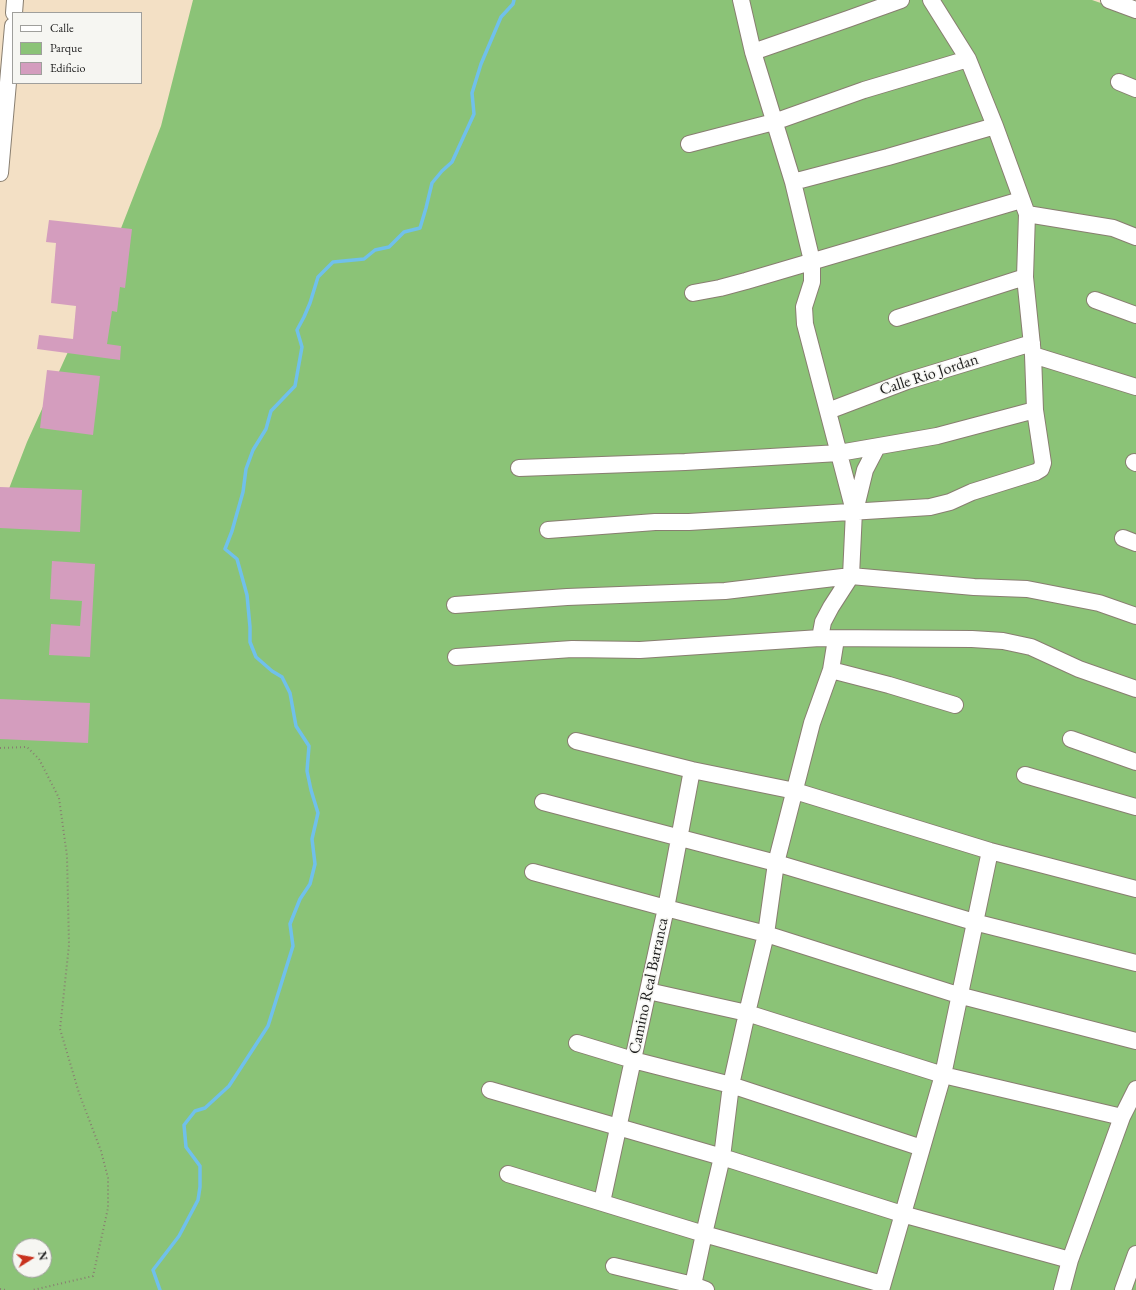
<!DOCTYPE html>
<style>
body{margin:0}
#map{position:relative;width:1136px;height:1290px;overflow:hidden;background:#f3e0c5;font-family:"EB Garamond",serif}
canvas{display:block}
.legend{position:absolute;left:12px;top:12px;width:130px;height:72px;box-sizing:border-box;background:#f6f6f2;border:1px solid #9f9f9c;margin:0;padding:5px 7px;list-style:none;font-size:12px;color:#1c1c1c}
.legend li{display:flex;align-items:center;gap:8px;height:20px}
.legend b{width:20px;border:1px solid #9f9f9c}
.north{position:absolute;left:12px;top:1238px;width:40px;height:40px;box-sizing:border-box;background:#f6f6f2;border:1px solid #9f9f9c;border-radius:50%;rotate:79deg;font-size:11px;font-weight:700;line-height:16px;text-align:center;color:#1c1c1c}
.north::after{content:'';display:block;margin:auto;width:14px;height:18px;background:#c8321e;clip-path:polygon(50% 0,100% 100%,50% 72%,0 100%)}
</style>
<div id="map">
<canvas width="1136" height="1290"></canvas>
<ul class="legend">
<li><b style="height:5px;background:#fff"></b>Calle</li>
<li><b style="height:11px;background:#8bc377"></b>Parque</li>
<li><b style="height:11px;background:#d49dbe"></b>Edificio</li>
</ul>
<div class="north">N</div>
</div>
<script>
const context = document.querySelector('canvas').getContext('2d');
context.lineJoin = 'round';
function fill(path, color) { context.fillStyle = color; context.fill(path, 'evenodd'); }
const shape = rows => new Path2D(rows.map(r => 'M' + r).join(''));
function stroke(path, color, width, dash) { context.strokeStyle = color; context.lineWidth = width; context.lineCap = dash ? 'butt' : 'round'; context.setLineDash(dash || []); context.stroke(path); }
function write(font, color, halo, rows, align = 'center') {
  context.font = font + ' "EB Garamond",serif'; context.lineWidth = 3; context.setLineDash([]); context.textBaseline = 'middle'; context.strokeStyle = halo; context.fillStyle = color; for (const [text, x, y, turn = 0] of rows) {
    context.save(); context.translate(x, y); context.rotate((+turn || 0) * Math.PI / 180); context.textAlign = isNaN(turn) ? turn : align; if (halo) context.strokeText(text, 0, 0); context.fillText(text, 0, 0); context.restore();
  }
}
fill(shape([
 [193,0,1092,0,1136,15,1136,1290,0,1290,0,512,27,442,102,277,161,126],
 [20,1246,44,1246,44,1270,20,1270]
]), '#8bc377');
stroke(shape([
 [160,1290,153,1270,179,1236,198,1200,200,1187,200,1166,186,1147,184,1125,195,1111,205,1108,229,1086,268,1026,293,946,290,924,300,899,310,884,315,864,312,839,318,813,311,790,307,771,309,746,296,726,290,693,282,677,272,671,256,657,250,642,250,627,247,595,237,559,225,549,232,531,243,492,246,469,253,450,266,429,271,411,295,386,302,347,297,330,304,317,310,303,318,277,333,262,364,259,375,250,389,247,404,232,420,228,426,208,432,183,442,171,452,162,474,114,472,93,481,64,501,17,513,4,514,0]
]), '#70c0eb', 3.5);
fill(shape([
 [49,220,132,229,125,288,120,287,117,312,112,311,107,344,121,346,120,360,37,349,39,335,73,339,76,306,51,303,56,243,46,242],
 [47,370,100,376,93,435,40,428],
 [0,487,82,490,80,532,0,528],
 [52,561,95,564,90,657,49,655,51,624,80,626,82,601,50,599],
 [0,699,90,703,88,743,0,739]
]), '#d49dbe');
const minor = shape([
 [741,0,753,52,793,182,812,261,812,282,804,307,805,324,854,511,851,576,831,607,823,622,820,638],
 [1109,0,1136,10],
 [14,13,15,0],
 [753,52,848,19,901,0],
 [1119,82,1136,89],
 [689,144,774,122,864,90,968,59],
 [0,173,13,26],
 [793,182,888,157,995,126],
 [1027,214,1113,228,1136,237],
 [693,293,720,288,746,281,1021,200],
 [1095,300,1136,315],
 [897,318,1025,277],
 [1033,355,1136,387],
 [828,411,907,381,1032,343],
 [1134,462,1136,463],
 [519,468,685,462,839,453,937,436,1035,410],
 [855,511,865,470,877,447],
 [548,530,655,522,689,522,930,507,950,502,972,492,1036,472,1041,469,1043,463,1035,410,1033,355,1025,277,1027,214,995,126,968,59,931,0],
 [1123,538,1136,543],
 [455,605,567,597,725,591,851,576,974,587,1027,589,1099,603,1136,616],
 [456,657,572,649,640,650,820,638,972,639,1003,641,1031,647,1079,669,1136,689],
 [831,670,889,685,955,705],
 [1071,739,1136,762],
 [576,741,692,770,795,791,990,851,1136,889],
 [1025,775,1136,807],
 [543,802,776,863,974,922,1136,963],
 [533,872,666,908,766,934,958,995,1136,1041],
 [648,991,747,1013,943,1075,1122,1117],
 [577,1043,633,1060,731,1085,922,1148],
 [490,1090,722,1157,902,1214,1070,1260],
 [508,1174,704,1234,882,1284],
 [602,1202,666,908,692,770],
 [614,1266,693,1285,706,1290],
 [693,1285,704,1234,722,1157,731,1085,747,1013,766,934,776,863,812,723,831,670,836,639],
 [881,1290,943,1075,990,851],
 [1062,1290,1070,1260,1122,1117,1136,1089],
 [1123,1290,1136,1254]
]);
stroke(minor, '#887e70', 18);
stroke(shape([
 [0,748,27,747,39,759,59,798,67,856,69,945,60,1029,79,1093,101,1151,108,1178,108,1208,93,1276,33,1290],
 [0,1289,6,1290]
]), '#887e70', 2, [1, 3]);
stroke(minor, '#fff', 16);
write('16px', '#1c1c1c', '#f6f6f2', [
 ["Calle Rio Jordan",929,375,-18],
 ["Camino Real Barranca",649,986,-78]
]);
</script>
